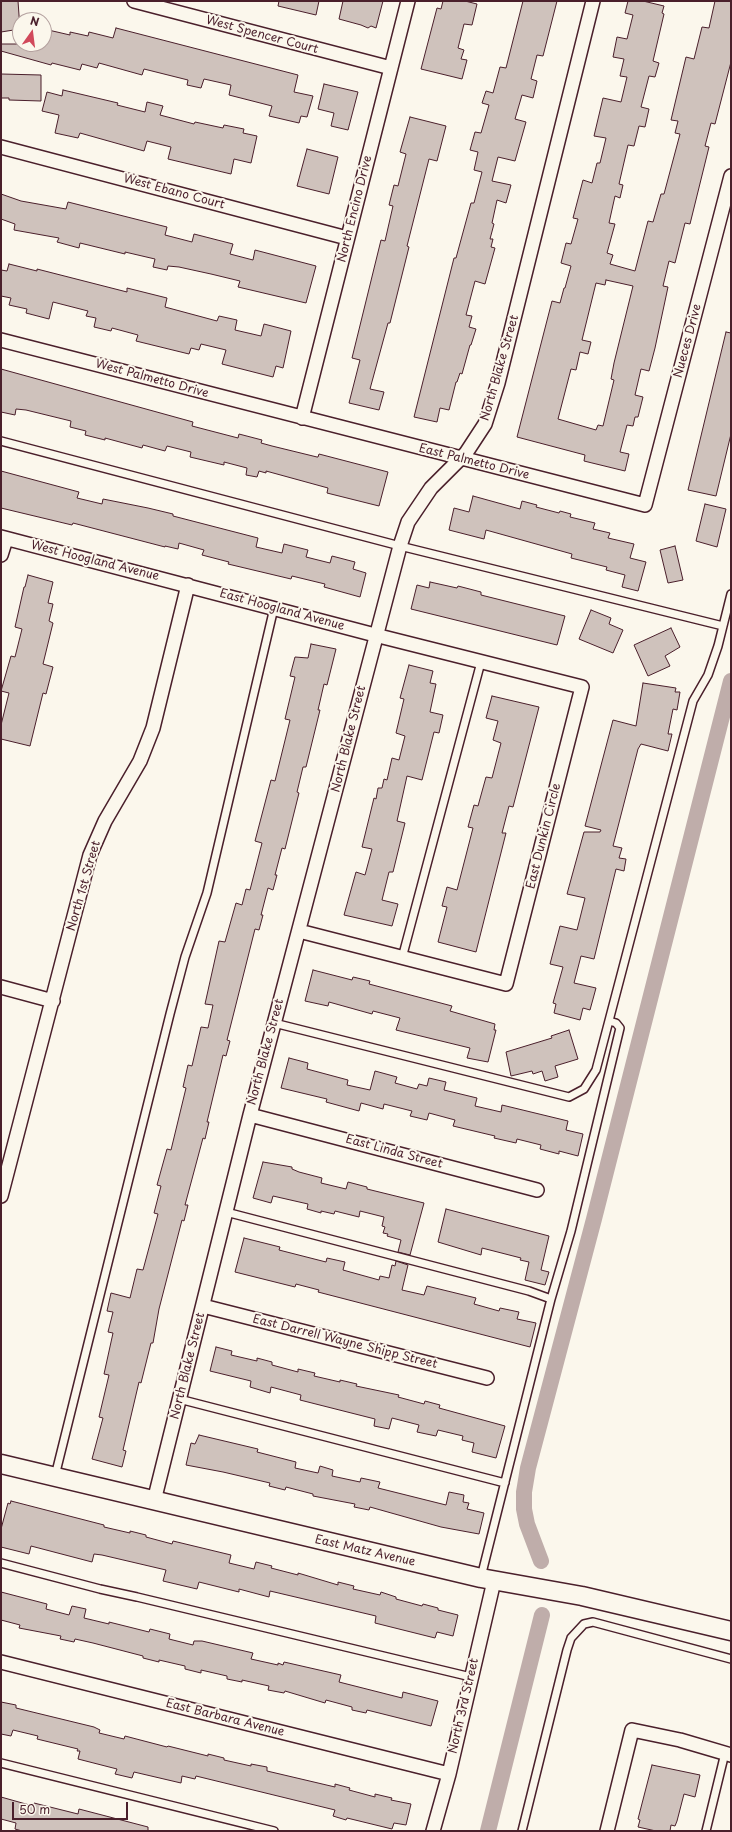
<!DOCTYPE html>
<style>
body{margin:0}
#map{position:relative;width:732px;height:1832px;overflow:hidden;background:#fbf7ec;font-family:"Playpen Sans",sans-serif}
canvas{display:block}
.frame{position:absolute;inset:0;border:2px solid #4a1f2b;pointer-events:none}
.north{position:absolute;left:12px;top:12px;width:40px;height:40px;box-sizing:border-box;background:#fbf7ec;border:1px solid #b4a19f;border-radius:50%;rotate:14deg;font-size:11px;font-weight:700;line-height:16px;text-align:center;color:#4a1f2b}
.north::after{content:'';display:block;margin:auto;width:14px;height:18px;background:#d1495b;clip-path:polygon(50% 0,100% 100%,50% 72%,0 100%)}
.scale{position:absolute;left:12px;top:1802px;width:116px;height:18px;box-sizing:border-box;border:2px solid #4a1f2b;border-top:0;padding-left:5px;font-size:12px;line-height:14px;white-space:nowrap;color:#4a1f2b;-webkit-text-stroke:3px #fbf7ec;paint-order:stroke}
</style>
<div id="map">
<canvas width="732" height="1832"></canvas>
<div class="frame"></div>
<div class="north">N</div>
<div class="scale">50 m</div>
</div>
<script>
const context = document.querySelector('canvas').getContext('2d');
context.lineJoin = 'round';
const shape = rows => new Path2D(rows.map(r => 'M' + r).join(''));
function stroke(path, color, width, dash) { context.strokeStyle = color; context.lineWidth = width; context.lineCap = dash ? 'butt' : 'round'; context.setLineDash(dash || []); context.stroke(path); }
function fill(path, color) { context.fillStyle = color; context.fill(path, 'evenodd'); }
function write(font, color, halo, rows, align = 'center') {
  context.font = font + ' "Playpen Sans",sans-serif'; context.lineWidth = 4; context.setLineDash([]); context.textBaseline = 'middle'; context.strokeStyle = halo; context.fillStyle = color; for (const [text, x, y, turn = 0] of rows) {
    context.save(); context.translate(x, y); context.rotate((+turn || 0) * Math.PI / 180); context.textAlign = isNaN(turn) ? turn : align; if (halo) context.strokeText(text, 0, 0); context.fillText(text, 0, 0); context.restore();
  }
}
stroke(shape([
 [541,1561,527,1524,524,1509,524,1492,528,1468,594,1219,731,681],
 [488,1831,542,1615]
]), '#bfadaa', 16);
const building = shape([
 [1,1,18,1,20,29,1,32,1,1],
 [279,1,319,1,316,15,278,6,279,1],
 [343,1,383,1,376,28,371,26,368,28,361,25,339,19,343,1],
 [443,1,465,1,477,4,472,25,464,24,458,48,464,50,461,59,467,60,462,79,421,69,437,8,441,9,443,1],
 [523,1,557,1,543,56,537,55,531,79,537,81,533,98,522,95,515,119,526,122,515,161,498,157,492,181,511,185,506,203,497,200,492,223,494,224,490,239,493,239,491,247,495,248,485,284,475,281,466,315,472,316,469,327,476,329,471,345,470,345,462,374,460,373,457,382,456,382,449,410,440,408,437,422,414,417,454,258,456,258,471,203,474,203,482,172,474,170,478,152,470,150,475,132,481,133,489,105,482,103,486,91,493,93,500,67,506,68,523,1],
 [628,1,643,1,664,6,662,13,664,14,653,61,659,63,655,77,649,76,641,107,649,109,645,127,639,126,634,146,628,145,619,184,623,185,620,198,615,196,609,223,615,224,607,253,613,255,610,264,635,271,648,221,653,222,661,194,664,194,680,134,675,133,678,121,671,120,686,57,694,59,702,27,709,28,715,1,731,1,731,62,715,124,711,123,705,146,709,147,690,224,685,223,675,263,669,261,663,286,668,287,655,348,649,371,641,369,635,395,643,397,638,417,635,417,633,426,627,425,620,452,629,454,625,471,584,461,585,455,517,437,552,301,560,303,564,288,565,288,571,266,561,263,566,243,571,244,578,219,573,218,583,180,592,183,597,163,600,163,606,138,594,136,603,98,621,102,627,77,620,76,624,59,613,57,617,37,627,39,633,15,625,13,628,1],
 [606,280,633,286,614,363,611,379,614,380,603,426,598,425,596,430,558,419,571,369,576,370,580,352,588,354,591,342,582,340,596,283,605,285,606,280],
 [116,28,298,75,294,92,313,96,307,117,301,116,299,123,269,116,272,106,229,95,231,85,204,79,201,88,187,85,188,80,144,69,142,75,99,63,97,68,82,64,80,70,52,63,51,65,1,51,1,44,44,44,44,29,70,35,70,32,88,36,89,32,113,38,116,28],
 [1,74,41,75,41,101,9,100,9,98,1,98,1,74],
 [324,84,358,92,348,130,331,126,334,113,318,109,324,84],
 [63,90,118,103,117,105,145,112,147,102,163,106,160,115,194,124,195,122,223,128,224,125,244,129,243,133,257,136,251,163,234,159,231,174,168,159,171,147,147,141,144,151,80,133,78,138,55,133,59,115,42,111,47,92,62,96,63,90],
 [410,117,446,126,437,161,429,159,407,246,409,247,390,323,388,323,370,389,384,392,379,410,349,403,360,360,352,358,381,240,385,241,393,206,389,205,394,185,398,186,406,154,400,152,410,117],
 [307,149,338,157,329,194,297,186,307,149],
 [1,194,21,201,66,209,68,202,155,224,167,227,165,235,192,242,194,234,233,244,230,254,253,260,255,250,316,266,306,303,238,287,240,281,211,274,179,267,168,266,167,270,153,267,155,259,125,252,125,254,80,243,79,248,57,242,59,238,14,230,15,224,1,219,1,194],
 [9,264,37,271,37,269,127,292,127,288,167,298,165,307,217,321,219,316,237,320,235,330,261,336,264,324,291,331,283,368,276,366,273,377,222,364,226,350,201,344,199,350,191,348,189,354,136,341,138,335,112,328,111,331,94,327,96,318,86,316,88,311,53,302,49,319,26,313,27,309,9,305,11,298,1,296,1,270,7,271,9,264],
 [726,332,731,333,731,434,716,496,688,490,726,332],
 [1,369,193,422,192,426,238,438,239,434,262,440,261,443,272,446,317,457,318,457,319,454,388,472,379,506,327,493,328,488,266,471,266,473,259,471,257,477,246,475,247,468,224,462,224,465,190,457,191,452,167,446,165,451,143,445,142,448,105,438,105,440,85,435,86,431,70,427,71,421,26,410,16,409,15,415,1,412,1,369],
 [1,471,79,492,77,498,102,504,103,499,148,508,173,514,173,516,258,538,256,547,282,553,284,544,308,550,306,557,330,563,332,556,355,562,353,569,366,573,360,597,324,587,325,584,292,576,291,579,228,564,229,562,202,555,204,550,179,543,178,549,165,546,165,547,73,523,72,525,1,508,1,471],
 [473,496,520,509,522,501,537,505,536,507,559,513,560,511,571,514,570,517,595,523,593,529,610,533,608,538,634,544,630,558,646,562,638,591,622,587,625,575,606,570,607,567,571,558,572,554,486,530,484,539,449,530,454,508,469,512,473,496],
 [705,504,726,509,717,547,696,541,705,504],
 [675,546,683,580,668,583,660,550,675,546],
 [28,575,53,582,48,603,53,604,49,621,53,623,43,664,53,667,46,694,43,693,30,746,1,739,1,725,9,693,1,691,11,656,15,657,22,629,15,627,24,587,25,587,28,575],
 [430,582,457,588,458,586,481,592,481,595,565,616,557,645,411,609,417,585,429,588,430,582],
 [591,610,611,618,609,624,623,630,613,653,579,639,591,610],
 [671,628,680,647,665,656,670,666,648,676,634,645,671,628],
 [311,644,336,649,327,685,324,684,318,710,320,710,306,767,303,767,297,792,299,793,285,849,282,848,275,875,277,875,273,890,268,888,261,915,263,915,259,930,255,929,227,1040,230,1041,226,1056,223,1055,207,1122,209,1122,205,1139,203,1138,192,1179,185,1205,188,1205,184,1221,182,1220,159,1309,153,1343,151,1343,141,1383,139,1382,123,1450,126,1451,122,1467,92,1459,103,1418,99,1417,109,1375,104,1374,113,1333,108,1332,113,1312,107,1311,111,1293,130,1298,137,1269,143,1270,158,1214,154,1213,161,1186,157,1185,167,1149,171,1150,186,1088,183,1087,188,1065,192,1066,201,1027,208,1028,213,1005,205,1004,219,941,225,942,236,903,242,905,246,889,250,890,262,843,255,841,271,780,275,781,290,720,285,719,295,677,290,676,295,657,308,658,311,644],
 [409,665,433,671,430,683,436,684,430,712,443,715,439,733,434,732,422,780,407,776,397,821,405,823,393,872,389,872,382,900,398,904,392,926,344,915,356,872,365,875,372,849,362,847,374,798,376,799,378,788,382,788,384,779,387,780,392,758,399,760,405,736,396,733,404,699,400,698,409,665],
 [643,683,676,688,675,692,680,692,677,710,673,709,668,734,672,734,668,751,641,744,638,749,613,846,622,848,619,858,626,859,624,871,616,869,594,959,581,956,574,983,596,988,590,1010,583,1008,580,1020,554,1013,556,1004,553,1003,563,967,550,964,560,926,577,930,585,898,567,894,584,832,600,832,601,830,585,826,613,720,636,726,643,683],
 [492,696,539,707,513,807,509,806,502,833,506,833,476,952,438,942,447,907,442,906,447,887,457,890,473,828,468,827,474,805,478,806,486,777,492,778,501,743,493,740,498,721,486,718,492,696],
 [313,970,352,980,353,977,370,981,369,984,452,1006,450,1011,495,1024,494,1030,496,1030,488,1062,467,1058,470,1048,396,1030,400,1018,373,1011,372,1014,329,1002,328,1006,305,1001,313,970],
 [569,1030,578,1059,555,1066,558,1077,545,1081,542,1071,533,1074,532,1071,511,1076,506,1052,552,1038,551,1036,569,1030],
 [289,1058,308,1063,307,1069,348,1080,347,1085,370,1090,375,1071,397,1077,395,1083,417,1089,419,1084,427,1086,429,1078,446,1082,444,1090,477,1098,475,1106,501,1112,502,1105,568,1121,566,1130,583,1134,578,1156,559,1151,559,1154,540,1149,541,1145,517,1139,516,1143,494,1138,495,1136,453,1126,455,1120,429,1113,427,1120,410,1116,412,1111,384,1104,383,1109,361,1103,359,1111,326,1102,327,1099,281,1088,289,1058],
 [263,1162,292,1167,292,1169,299,1172,322,1178,321,1183,346,1189,348,1182,367,1187,367,1189,424,1203,410,1255,398,1252,401,1240,387,1236,388,1234,383,1233,385,1227,382,1226,384,1217,360,1211,359,1217,335,1211,334,1214,321,1211,321,1213,307,1209,308,1204,273,1196,271,1203,253,1198,263,1162],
 [446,1209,549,1236,541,1270,549,1272,545,1285,525,1280,529,1262,520,1260,521,1258,482,1248,481,1255,438,1242,446,1209],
 [244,1238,280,1247,279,1250,326,1262,327,1258,345,1262,343,1270,379,1280,380,1276,389,1278,392,1265,395,1266,396,1261,408,1265,402,1290,424,1295,427,1286,476,1298,474,1304,499,1311,500,1308,519,1312,517,1319,536,1323,530,1347,318,1292,319,1290,296,1284,295,1287,235,1272,244,1238],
 [216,1347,232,1351,231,1355,257,1361,257,1358,272,1362,272,1365,298,1372,298,1369,315,1373,314,1376,340,1382,340,1380,357,1384,356,1386,399,1395,398,1397,424,1404,425,1401,440,1405,439,1408,505,1426,496,1458,472,1452,474,1443,462,1440,463,1436,438,1430,436,1436,417,1432,419,1425,392,1418,389,1429,374,1426,375,1419,300,1400,301,1395,271,1387,270,1393,250,1387,251,1381,210,1371,216,1347],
 [199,1435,258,1449,257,1452,296,1462,295,1468,318,1473,320,1466,333,1470,332,1476,360,1482,361,1478,380,1482,378,1488,446,1505,449,1492,464,1495,463,1502,469,1503,467,1509,484,1513,479,1534,441,1527,370,1507,369,1510,354,1507,355,1504,313,1496,313,1494,286,1487,285,1490,269,1486,270,1483,223,1472,186,1465,191,1443,195,1444,199,1435],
 [11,1501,104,1525,104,1527,130,1533,130,1531,146,1535,146,1537,172,1544,173,1541,231,1555,229,1563,254,1569,256,1562,272,1566,271,1568,298,1575,298,1573,338,1585,338,1582,354,1586,353,1589,380,1595,381,1592,396,1597,396,1599,422,1606,423,1604,438,1608,438,1610,458,1615,453,1636,437,1632,435,1638,375,1623,376,1616,270,1591,269,1597,239,1589,239,1592,199,1582,197,1589,163,1581,166,1570,102,1555,94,1554,92,1562,31,1546,29,1554,1,1547,1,1529,8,1503,10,1504,11,1501],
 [1,1592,47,1604,46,1609,69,1615,72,1606,86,1609,84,1618,109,1624,109,1622,149,1632,150,1629,170,1634,169,1639,193,1645,194,1641,202,1641,253,1653,251,1659,278,1665,278,1663,283,1665,284,1662,341,1675,339,1682,402,1698,403,1692,438,1701,431,1726,367,1710,366,1713,352,1710,352,1707,326,1700,325,1703,285,1691,284,1693,268,1690,269,1686,242,1680,242,1682,227,1679,227,1676,201,1670,201,1673,185,1669,185,1666,159,1660,159,1662,143,1658,143,1656,93,1643,75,1639,74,1642,60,1639,61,1636,19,1628,20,1625,1,1620,1,1592],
 [1,1702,16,1705,16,1708,94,1727,100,1730,99,1733,124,1739,125,1736,167,1747,168,1746,208,1756,208,1754,224,1758,224,1760,251,1766,251,1764,267,1767,267,1771,335,1787,335,1784,350,1788,349,1790,375,1797,375,1794,392,1798,391,1800,411,1804,406,1825,394,1823,392,1829,347,1818,346,1820,333,1816,335,1810,196,1776,195,1779,182,1776,181,1783,134,1772,132,1778,115,1774,117,1769,78,1759,80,1751,77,1751,78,1749,37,1739,38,1736,13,1730,11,1736,1,1734,1,1702],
 [652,1765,700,1775,695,1797,684,1794,677,1821,675,1826,671,1825,670,1831,656,1831,638,1827,640,1820,638,1819,652,1765],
 [1,1797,33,1806,34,1803,78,1814,79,1809,148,1827,148,1831,22,1831,15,1829,16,1823,1,1819,1,1797]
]);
fill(building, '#cfc2bc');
stroke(building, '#4a1f2b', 1);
const lane = shape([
 [1,441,400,546,723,626],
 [402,958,481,662],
 [274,1023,569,1097,584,1089,596,1070,693,701,708,675,718,646,731,594],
 [226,1212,529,1291,551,1299],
 [179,1399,505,1483],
 [55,1476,170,1014,185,957,207,893,274,608],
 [1,1563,100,1589,137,1597,471,1677],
 [481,1577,551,1299,571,1231,620,1028,616,1023,609,1021],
 [1,1763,274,1831],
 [522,1831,567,1650,571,1638,584,1624,593,1622,731,1659],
 [706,1831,725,1753]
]);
const street = shape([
 [134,1,391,68],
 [1,147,347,238],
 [1,340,645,505,731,176],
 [302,418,408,1],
 [1,537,375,635,582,687,506,984,299,931],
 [1,555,6,539],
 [1,987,53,1001],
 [250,1115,537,1190],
 [1,1196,90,855,105,821,140,761,153,728,188,585],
 [203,1306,487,1378],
 [154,1501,250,1115,400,546,408,522,431,488,466,453,485,424,498,383,593,1],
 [1,1662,449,1774],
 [433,1831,449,1774,494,1581],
 [607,1831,632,1730,680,1740,731,1755]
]);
const secondary = shape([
 [1,1464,481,1578,582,1596,731,1631]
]);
stroke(lane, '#4a1f2b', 10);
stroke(street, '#4a1f2b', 16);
stroke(secondary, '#4a1f2b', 21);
stroke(lane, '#fbf7ec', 7);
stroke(street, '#fbf7ec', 13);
stroke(secondary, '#fbf7ec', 18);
write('12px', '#4a1f2b', '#fbf7ec', [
 ["West Spencer Court",262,35,15],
 ["West Ebano Court",174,192,15],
 ["North Encino Drive",355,209,-76],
 ["Nueces Drive",688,341,-75],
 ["North Blake Street",500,368,-74],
 ["West Palmetto Drive",152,379,15],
 ["East Palmetto Drive",474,462,14],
 ["West Hoogland Avenue",95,561,14],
 ["East Hoogland Avenue",282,610,15],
 ["North Blake Street",349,739,-76],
 ["East Dunkin Circle",544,836,-76],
 ["North 1st Street",84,886,-74],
 ["North Blake Street",266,1052,-75],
 ["East Linda Street",394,1152,15],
 ["East Darrell Wayne Shipp Street",345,1342,14],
 ["North Blake Street",188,1366,-76],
 ["East Matz Avenue",365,1551,13],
 ["North 3rd Street",464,1706,-77],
 ["East Barbara Avenue",225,1718,14]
]);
</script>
